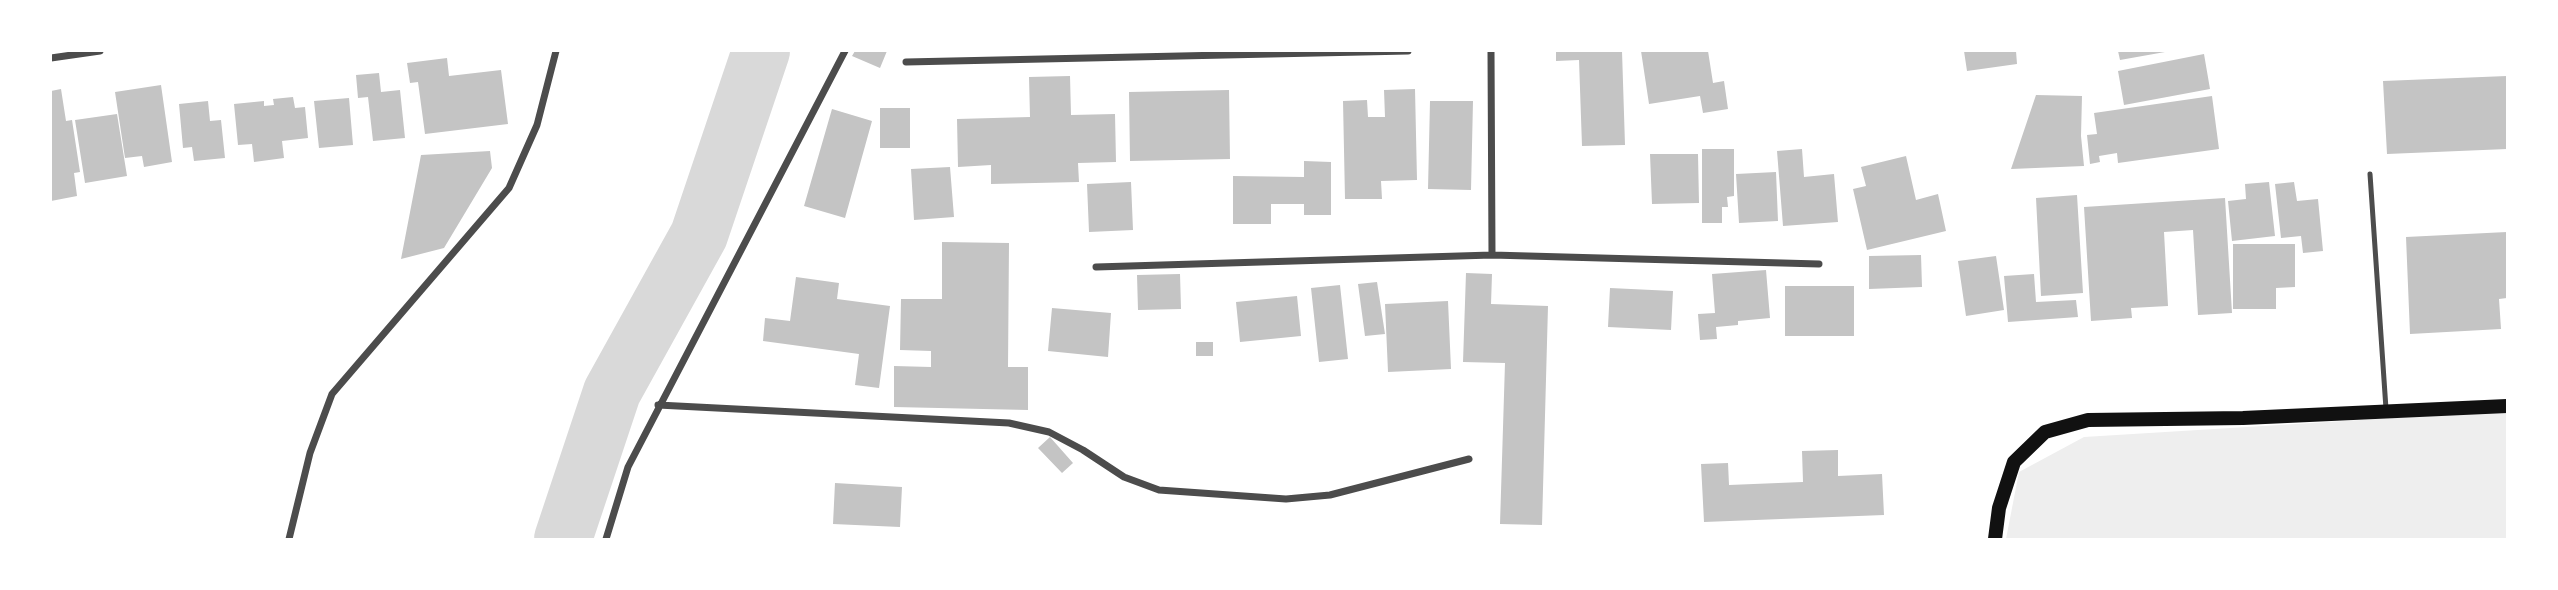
<!DOCTYPE html>
<style>
body{margin:0}
#map{position:relative;width:2558px;height:590px;overflow:hidden;background:#fff;font-family:Mulish,sans-serif}
canvas{display:block}
.frame{position:absolute;inset:0;border:52px solid #fff;pointer-events:none}
</style>
<div id="map">
<canvas width="2558" height="590"></canvas>
<div class="frame"></div>
</div>
<script>
const context = document.querySelector('canvas').getContext('2d');
context.lineJoin = 'round';
function fill(path, color) { context.fillStyle = color; context.fill(path, 'evenodd'); }
const shape = rows => new Path2D(rows.map(r => 'M' + r).join(''));
function stroke(path, color, width, dash) { context.strokeStyle = color; context.lineWidth = width; context.lineCap = dash ? 'butt' : 'round'; context.setLineDash(dash || []); context.stroke(path); }
fill(shape([
 [2507,411,2507,539,2006,539,2019,472,2084,437]
]), '#eee');
stroke(shape([
 [563,539,612,392,699,235,761,51]
]), '#d9d9d9', 58);
fill(shape([
 [855,51,887,51,880,68,852,56],
 [1556,51,1622,51,1625,145,1582,146,1579,60,1556,61],
 [1641,51,1708,51,1713,83,1724,81,1728,109,1703,113,1700,96,1649,104],
 [1964,51,2016,51,2017,64,1967,71],
 [2118,51,2164,51,2165,52,2120,60],
 [2204,54,2210,89,2124,105,2118,71],
 [447,58,449,76,501,70,508,124,425,134,418,82,410,83,407,63],
 [379,73,381,92,400,90,405,138,373,141,368,97,358,98,356,75],
 [1070,76,1071,115,1115,114,1116,162,1078,163,1079,182,991,184,991,165,958,167,957,119,1030,117,1029,77],
 [2507,76,2507,149,2387,154,2383,81],
 [161,85,172,162,144,167,142,156,125,158,115,92],
 [61,89,66,121,72,120,80,172,74,173,77,196,51,201,51,91],
 [1415,89,1417,180,1381,181,1382,199,1345,199,1343,101,1367,100,1368,117,1385,117,1384,90],
 [1229,90,1230,159,1130,161,1129,92],
 [2036,95,2082,96,2081,136,2084,166,2011,169],
 [2212,96,2219,149,2118,163,2117,153,2099,156,2100,162,2090,164,2087,135,2097,134,2094,113],
 [293,97,295,108,305,107,308,138,282,141,284,158,254,162,252,144,238,145,234,104,264,101,264,106,274,105,273,99],
 [349,98,353,145,319,148,314,101],
 [208,101,210,121,221,120,225,158,194,161,192,147,183,148,179,104],
 [1430,101,1473,101,1471,190,1428,189],
 [880,108,910,108,910,148,880,148],
 [832,109,872,121,845,218,804,206],
 [117,114,127,176,85,183,75,120],
 [1702,149,1734,149,1734,196,1727,197,1728,207,1722,207,1722,223,1702,223],
 [1802,149,1804,177,1834,174,1838,222,1783,226,1777,151],
 [490,151,492,168,444,248,401,259,421,155],
 [1650,154,1698,154,1699,203,1652,204],
 [1906,156,1916,200,1938,194,1946,231,1867,250,1853,189,1866,186,1861,167],
 [1304,161,1331,162,1331,215,1304,215,1304,204,1271,204,1271,224,1233,224,1233,176,1304,177],
 [950,167,954,217,914,220,911,169],
 [1776,172,1778,221,1739,223,1736,174],
 [1131,182,1133,230,1089,232,1087,184],
 [2269,182,2275,236,2232,241,2228,201,2246,199,2245,184],
 [2294,182,2297,201,2318,199,2323,251,2303,253,2301,236,2281,238,2275,184],
 [2077,195,2083,293,2041,296,2036,198],
 [2225,198,2232,313,2198,315,2193,230,2164,232,2168,306,2131,308,2132,318,2091,321,2084,207],
 [2507,232,2507,298,2499,299,2501,329,2410,334,2406,237],
 [942,242,1009,243,1008,367,1028,367,1028,410,894,407,894,366,931,367,931,351,900,350,901,299,942,299],
 [2233,244,2295,244,2295,287,2276,288,2276,309,2233,309],
 [1921,255,1922,287,1869,289,1869,256],
 [1996,256,2004,310,1966,316,1958,261],
 [1766,270,1770,318,1738,321,1738,325,1716,327,1717,339,1700,340,1698,314,1715,313,1712,274],
 [1466,273,1492,274,1491,304,1548,306,1542,525,1500,524,1505,363,1463,362],
 [1180,274,1181,309,1138,310,1137,275],
 [2034,274,2036,302,2076,300,2078,317,2008,322,2004,276],
 [796,277,839,283,837,299,890,306,879,388,855,385,859,354,763,341,765,318,790,321],
 [1377,282,1385,334,1365,336,1358,284],
 [1340,285,1348,359,1319,362,1311,288],
 [1785,286,1854,286,1854,336,1785,336],
 [1610,288,1673,291,1671,330,1608,327],
 [1297,296,1301,336,1240,342,1236,302],
 [1448,301,1451,369,1388,372,1385,304],
 [1052,308,1111,313,1108,357,1048,351],
 [1196,342,1213,342,1213,356,1196,356],
 [1050,437,1073,463,1062,473,1038,448],
 [1838,450,1838,476,1882,474,1884,515,1704,522,1701,464,1728,463,1729,485,1803,482,1802,451],
 [835,483,902,487,900,527,833,524]
]), '#c4c4c4');
stroke(shape([
 [2370,174,2386,409]
]), '#4c4c4c', 5);
stroke(shape([
 [1491,51,1492,255],
 [51,58,100,51],
 [906,62,1408,51],
 [1096,267,1492,255,1819,264],
 [658,405,1009,423,1049,432,1083,450,1124,477,1159,490,1286,499,1330,495,1469,459],
 [289,539,310,453,332,394,509,188,537,125,556,51],
 [606,539,628,467,845,51]
]), '#4c4c4c', 7);
stroke(shape([
 [1995,539,1999,508,2014,462,2045,432,2088,420,2243,418,2507,406]
]), '#111', 14);
</script>
